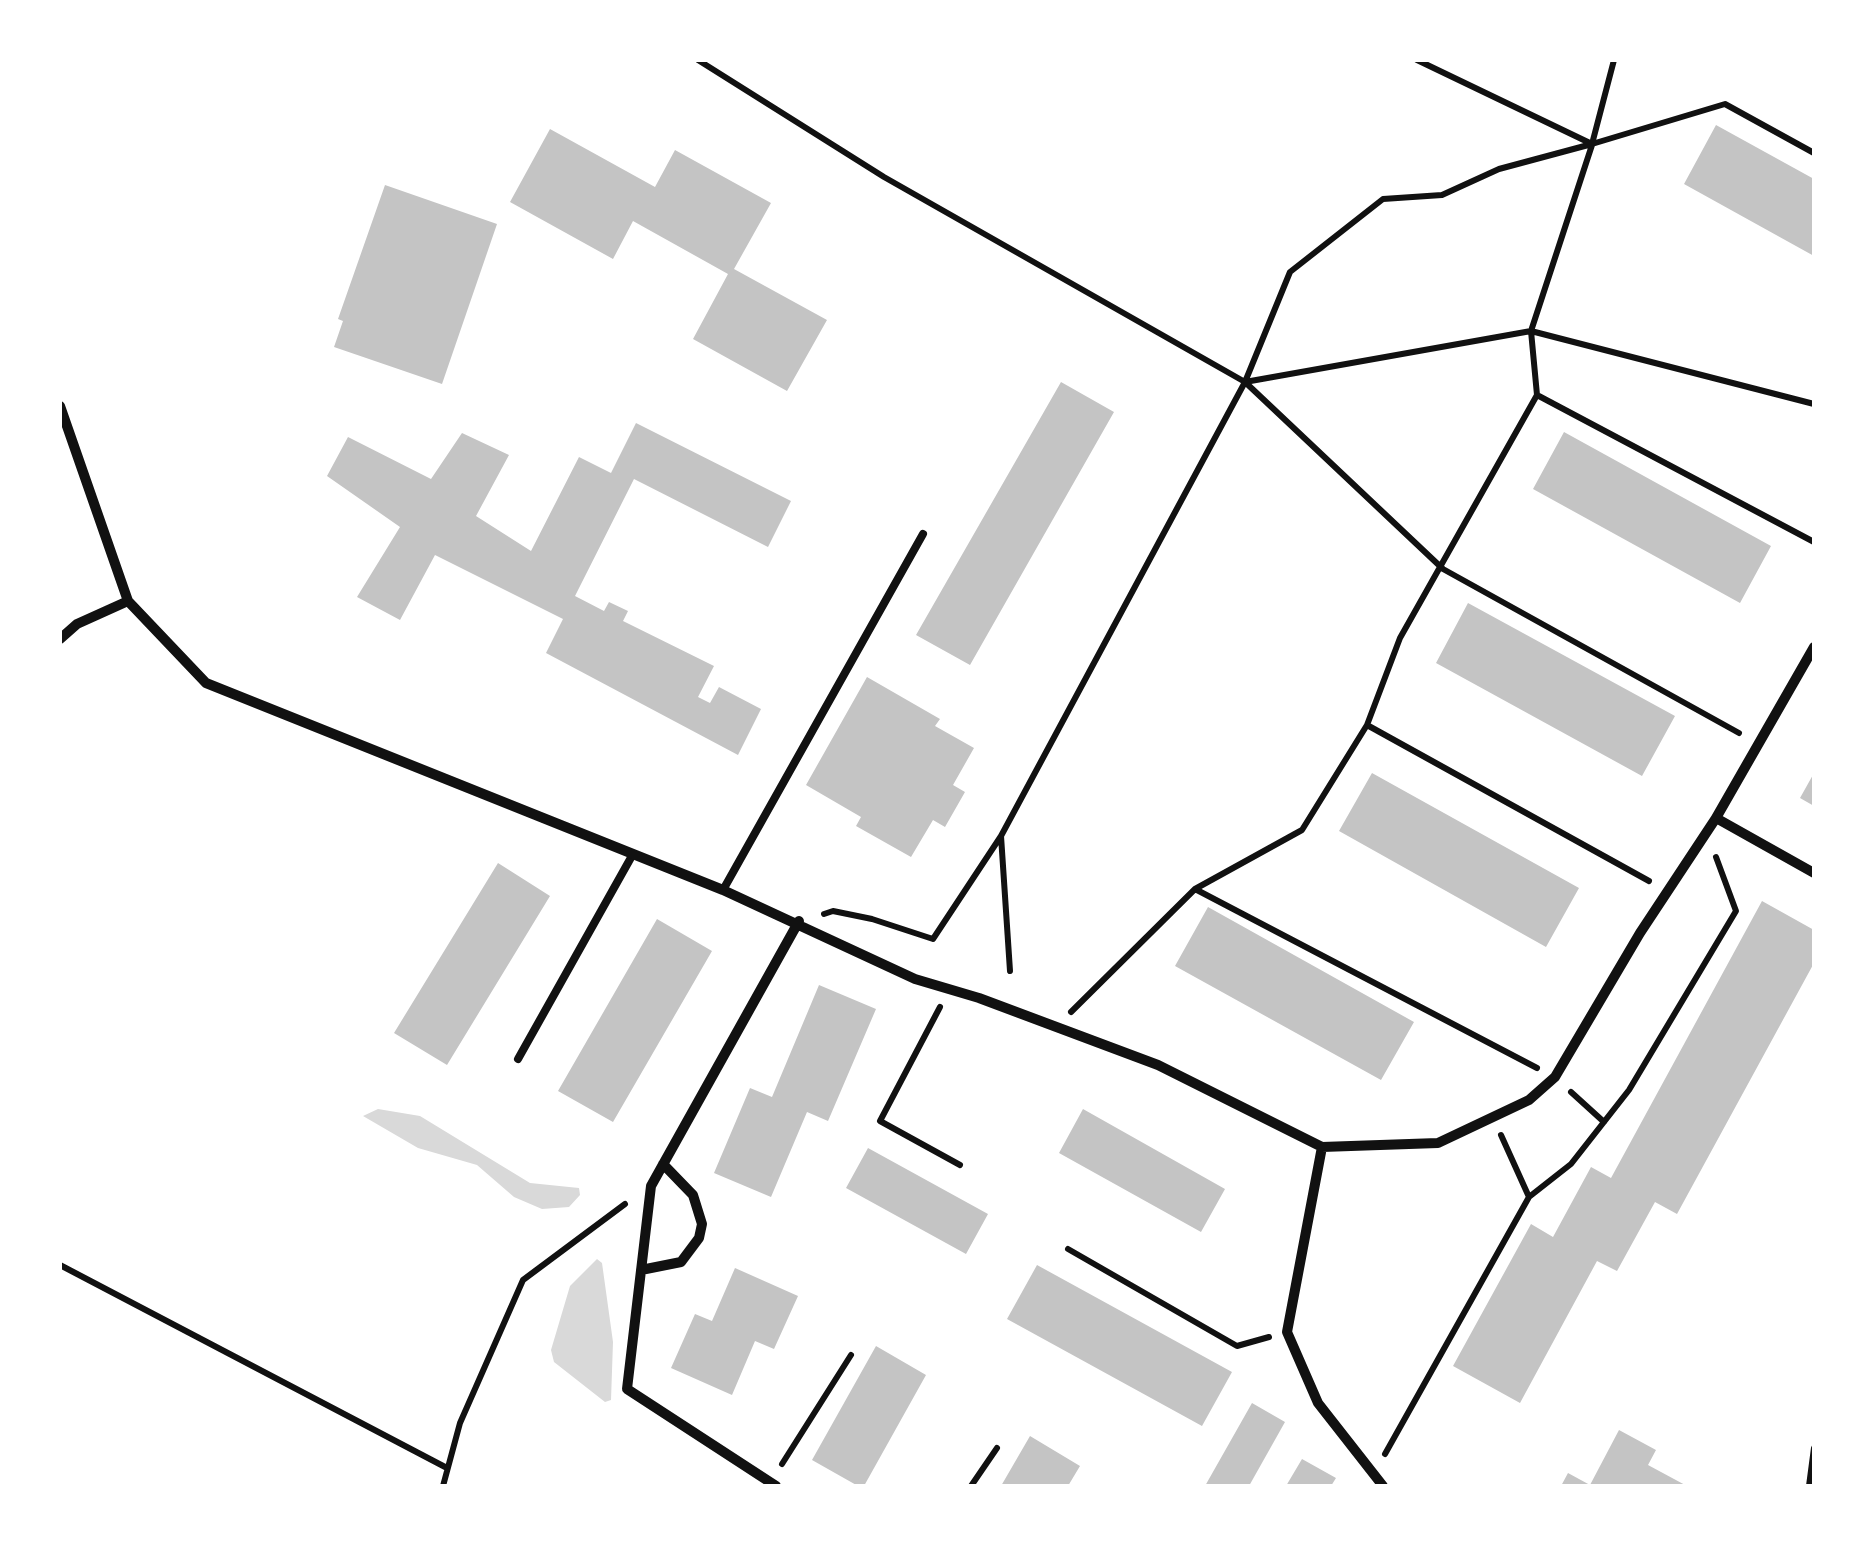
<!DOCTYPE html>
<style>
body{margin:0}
#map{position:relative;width:1874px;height:1546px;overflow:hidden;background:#fff;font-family:"Space Grotesk",sans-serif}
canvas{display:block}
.frame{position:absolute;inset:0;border:62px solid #fff;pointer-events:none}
</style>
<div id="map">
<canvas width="1874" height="1546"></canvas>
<div class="frame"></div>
</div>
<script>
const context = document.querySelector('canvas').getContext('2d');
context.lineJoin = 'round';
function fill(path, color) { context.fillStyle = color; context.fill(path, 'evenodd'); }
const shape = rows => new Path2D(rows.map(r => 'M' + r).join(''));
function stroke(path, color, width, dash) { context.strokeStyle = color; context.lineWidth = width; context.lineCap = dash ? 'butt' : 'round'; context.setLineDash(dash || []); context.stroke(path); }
fill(shape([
 [378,1109,420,1116,530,1183,579,1188,580,1195,569,1207,542,1209,514,1197,477,1165,418,1148,363,1116],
 [597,1259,602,1263,613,1342,611,1400,605,1402,554,1362,551,1350,570,1286]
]), '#d9d9d9');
fill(shape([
 [1716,125,1814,179,1814,256,1684,184],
 [550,129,655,187,675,150,771,203,734,269,827,320,787,391,693,339,728,274,633,221,613,259,510,202],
 [385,185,497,224,442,384,334,347,343,321,338,319],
 [1061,382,1114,412,970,665,916,635],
 [636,423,791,501,768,547,634,479,575,596,604,611,609,602,628,611,623,621,714,666,698,697,710,703,719,687,761,709,738,755,546,653,563,619,435,555,400,620,357,597,400,527,327,476,348,437,431,479,462,433,509,455,476,516,531,551,579,457,611,473],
 [1564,432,1771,546,1740,603,1533,489],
 [1468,603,1675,716,1642,776,1436,663],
 [867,677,940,719,935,726,974,748,953,785,965,792,945,827,933,820,911,857,856,826,861,817,806,785],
 [1372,773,1579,888,1546,947,1339,831],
 [1814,773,1814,806,1800,798],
 [498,863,550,896,447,1065,394,1033],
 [1762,901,1814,930,1814,963,1677,1214,1655,1202,1617,1271,1597,1261,1520,1403,1453,1366,1531,1224,1553,1237,1591,1167,1611,1178],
 [1208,907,1414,1022,1381,1080,1175,966],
 [657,919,712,951,613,1122,558,1091],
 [819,985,876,1009,828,1121,807,1112,771,1197,714,1173,750,1088,772,1097],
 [1083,1109,1225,1189,1201,1232,1059,1153],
 [868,1148,988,1214,966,1254,846,1188],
 [1037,1265,1232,1372,1202,1426,1007,1319],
 [735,1268,798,1296,774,1349,755,1341,732,1395,671,1368,695,1314,712,1321],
 [876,1346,926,1375,864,1486,858,1486,812,1460],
 [1252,1403,1285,1422,1249,1486,1205,1486],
 [1619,1430,1656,1450,1648,1465,1687,1486,1561,1486,1568,1473,1590,1485],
 [1030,1436,1080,1466,1068,1486,1001,1486],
 [1302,1459,1336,1478,1331,1486,1286,1486]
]), '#c4c4c4');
stroke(shape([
 [698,60,884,177,1245,382,1531,331,1814,404],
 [1417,60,1592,144,1725,104,1814,153],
 [1592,145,1531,331,1537,395,1814,542],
 [1245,382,1443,569,1739,733],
 [1367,725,1400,638,1537,395],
 [1195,889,1537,1068],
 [824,914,833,911,872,919,933,939,1001,836],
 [1010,971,1001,836,1245,382,1290,272,1383,199,1442,195,1499,169,1592,144,1614,60],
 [940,1007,880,1121,960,1165],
 [1071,1012,1195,889,1302,830,1367,725,1649,881],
 [1571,1092,1604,1122],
 [1501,1135,1529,1197],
 [1068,1249,1237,1346,1269,1337],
 [60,1265,447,1468],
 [1385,1454,1529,1197,1571,1164,1629,1090,1736,911,1716,857],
 [782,1464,851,1355],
 [443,1486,460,1423,523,1280,625,1204],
 [971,1486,997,1448],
 [1809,1486,1814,1448]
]), '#111', 6);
stroke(shape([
 [723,890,923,534],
 [518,1059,633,854]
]), '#111', 8);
stroke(shape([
 [60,406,128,601,206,683,723,890,915,979,979,998,1158,1065,1322,1147,1438,1143,1529,1100,1555,1077,1640,933,1716,818,1814,647],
 [60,639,77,624,128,601],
 [1716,818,1814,873],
 [1322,1147,1287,1332,1318,1403,1383,1486],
 [641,1270,681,1262,699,1238,702,1224,693,1195,663,1164],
 [776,1486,627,1389,651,1186,799,921]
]), '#111', 10);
</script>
